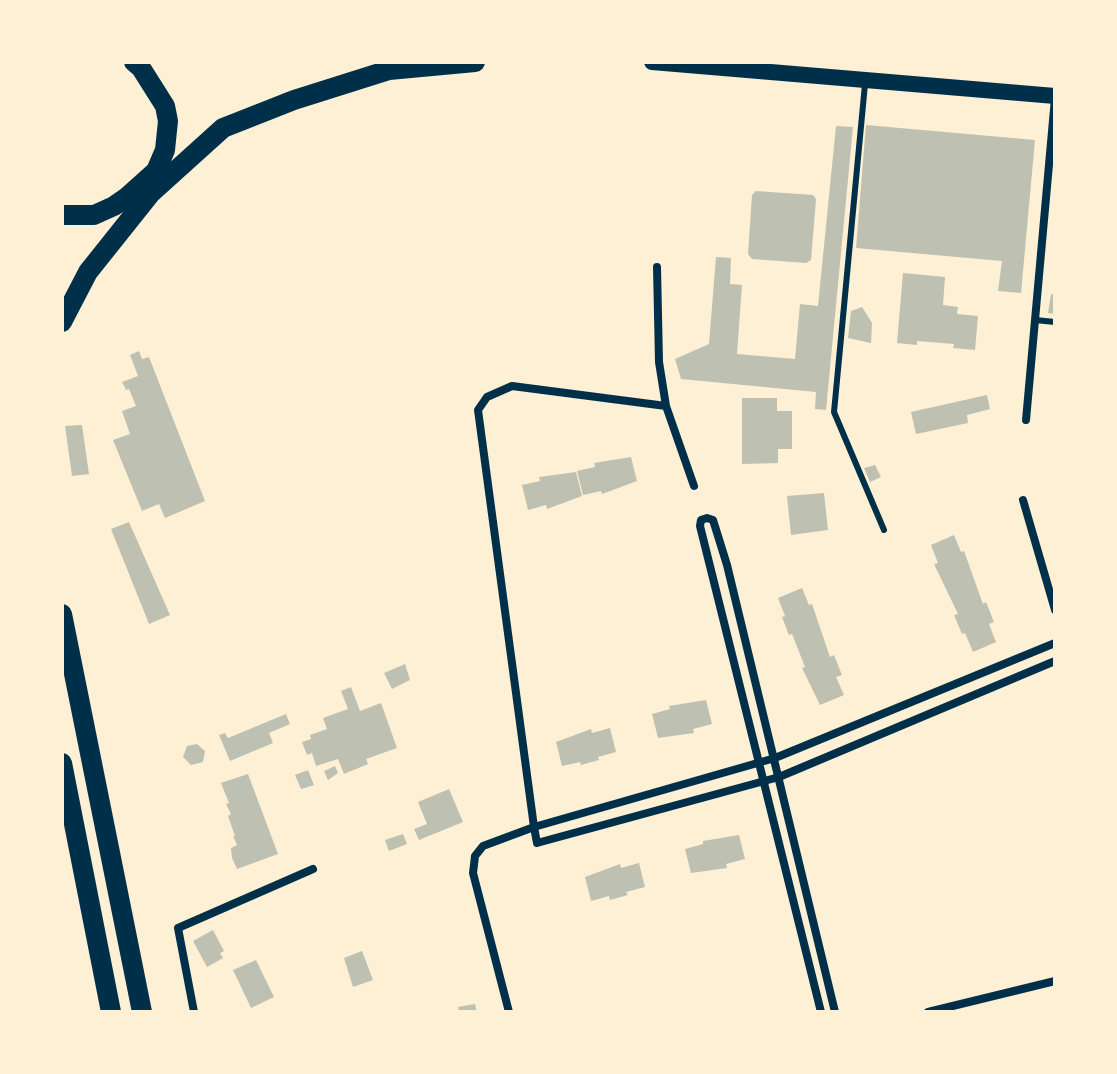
<!DOCTYPE html>
<style>
body{margin:0}
#map{position:relative;width:1117px;height:1074px;overflow:hidden;background:#fdf0d5;font-family:Poppins,sans-serif}
canvas{display:block}
.frame{position:absolute;inset:0;border:64px solid #fdf0d5;pointer-events:none}
</style>
<div id="map">
<canvas width="1117" height="1074"></canvas>
<div class="frame"></div>
</div>
<script>
const context = document.querySelector('canvas').getContext('2d');
context.lineJoin = 'round';
function fill(path, color) { context.fillStyle = color; context.fill(path, 'evenodd'); }
const shape = rows => new Path2D(rows.map(r => 'M' + r).join(''));
function stroke(path, color, width, dash) { context.strokeStyle = color; context.lineWidth = width; context.lineCap = dash ? 'butt' : 'round'; context.setLineDash(dash || []); context.stroke(path); }
fill(shape([
 [866,125,1035,140,1021,293,998,291,1002,261,856,248],
 [836,126,853,127,826,410,815,409,816,392,681,379,675,359,709,344,716,257,731,258,730,284,742,285,737,354,795,359,800,304,818,306],
 [756,191,813,195,816,199,811,260,806,263,752,259,748,254,752,195],
 [903,273,945,277,943,305,958,307,957,314,978,316,975,350,953,348,954,344,917,341,917,345,897,343],
 [1051,294,1055,295,1055,314,1048,313],
 [862,307,872,323,871,343,848,338,851,311],
 [139,351,142,359,149,357,205,501,165,518,159,504,142,511,113,440,130,434,122,411,136,406,129,389,126,390,122,382,138,376,130,355],
 [987,395,990,409,967,415,968,423,916,434,911,412],
 [742,398,777,398,777,411,792,411,792,449,778,449,778,463,742,464],
 [82,425,89,474,72,476,65,426],
 [631,457,637,481,602,494,601,491,583,495,577,471,595,467,594,463],
 [875,465,881,477,870,482,864,468],
 [576,472,582,496,547,509,546,505,528,510,522,485,540,481,539,477],
 [824,493,828,530,791,535,787,496],
 [129,522,170,615,149,624,111,529],
 [954,535,961,552,964,551,983,604,986,602,994,622,989,624,996,642,973,652,965,633,962,634,954,615,958,614,934,564,938,563,931,545],
 [802,588,809,605,812,604,830,657,834,655,842,675,836,677,844,695,820,705,802,668,805,667,792,634,789,635,782,617,785,616,778,598],
 [405,664,410,680,392,689,384,673],
 [351,687,360,711,381,703,397,748,366,759,368,764,344,774,338,759,316,766,312,753,307,755,302,742,311,739,310,735,327,729,323,718,348,709,341,691],
 [706,700,712,724,693,729,694,733,658,738,652,714,670,709,669,706],
 [286,714,290,724,269,733,273,743,230,761,219,735,225,733,228,738],
 [610,728,616,752,598,757,599,760,581,765,580,762,562,766,556,742,591,729,592,733],
 [197,744,205,751,203,762,191,765,183,757,187,746],
 [335,766,338,773,328,780,324,771],
 [308,770,314,785,301,789,295,775],
 [248,774,278,854,237,869,232,858,231,848,237,845,233,836,235,836,228,816,231,814,226,804,229,803,221,783],
 [449,789,463,822,419,840,414,829,427,824,418,802],
 [403,834,407,844,389,851,385,840],
 [739,835,745,859,726,864,727,868,691,873,685,849,703,844,703,841],
 [639,863,645,887,626,892,628,895,610,900,609,896,591,901,585,877,620,864,621,868],
 [213,930,224,951,220,953,223,958,207,967,193,941],
 [362,951,373,980,353,987,344,958],
 [256,960,274,997,251,1008,233,970],
 [475,1004,477,1012,459,1012,458,1007]
]), '#bec0b2');
stroke(shape([
 [865,84,834,412,884,530],
 [1035,320,1055,322]
]), '#003049', 6);
stroke(shape([
 [657,267,659,362,666,406],
 [1026,420,1055,98],
 [1023,500,1055,610],
 [1055,643,775,758,534,827,537,843,779,777,1055,661],
 [194,1012,178,928,313,869],
 [509,1012,473,873,475,856,483,846,534,827,478,410,487,397,512,386,666,406,694,486],
 [821,1012,700,526,701,520,707,518,713,520,727,565,835,1012],
 [928,1012,1055,981]
]), '#003049', 8);
stroke(shape([
 [652,62,1055,96]
]), '#003049', 16);
stroke(shape([
 [62,215,94,215,114,206,127,197,156,171,165,150,168,121,165,106,141,68,134,62],
 [62,322,88,272,151,193,223,128,294,100,389,70,475,62],
 [62,614,142,1012],
 [62,763,111,1012]
]), '#003049', 20);
</script>
